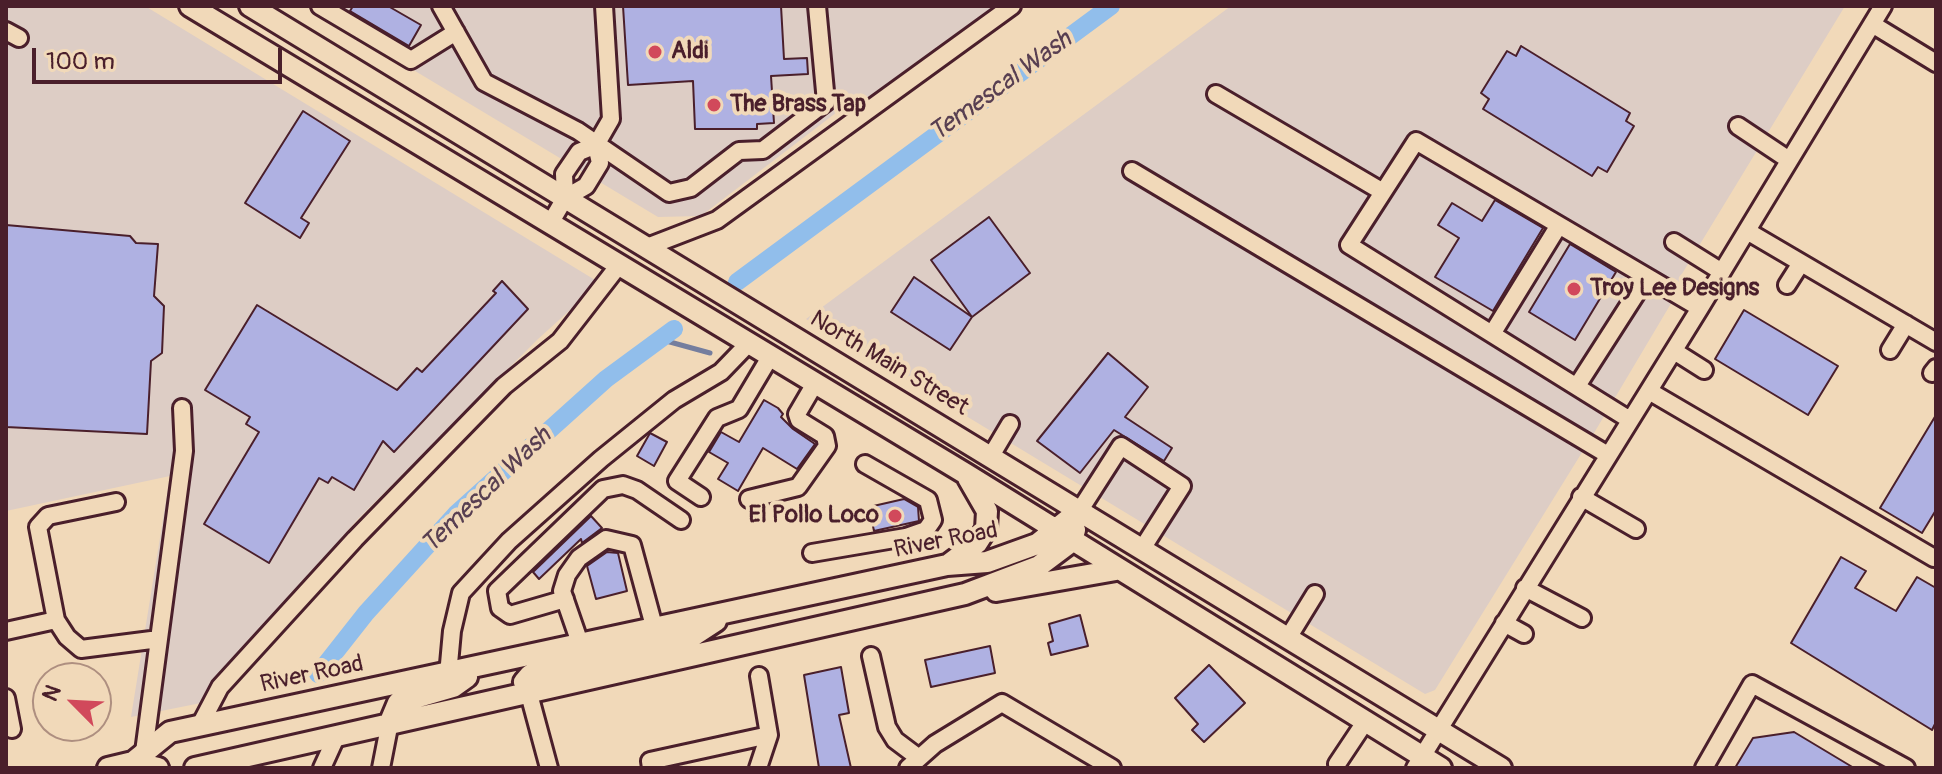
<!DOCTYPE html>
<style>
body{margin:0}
#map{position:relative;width:1942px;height:774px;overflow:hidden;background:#f1d9b9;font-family:Pangolin,sans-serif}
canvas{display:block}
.frame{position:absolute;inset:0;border:8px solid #4a1f2b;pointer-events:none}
.north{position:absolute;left:32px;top:662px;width:80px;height:80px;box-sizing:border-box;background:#f1d9b9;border:2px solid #ae8f80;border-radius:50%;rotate:294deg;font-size:22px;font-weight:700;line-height:32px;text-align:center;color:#4a1f2b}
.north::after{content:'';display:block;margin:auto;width:28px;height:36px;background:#d1495b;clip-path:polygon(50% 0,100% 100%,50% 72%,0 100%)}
.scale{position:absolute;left:32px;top:48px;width:250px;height:36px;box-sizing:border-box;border:4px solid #4a1f2b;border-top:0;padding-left:10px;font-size:24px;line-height:28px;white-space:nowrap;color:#4a1f2b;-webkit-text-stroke:6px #f1d9b9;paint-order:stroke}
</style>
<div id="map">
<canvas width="1942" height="774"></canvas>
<div class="frame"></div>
<div class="north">N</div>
<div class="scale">100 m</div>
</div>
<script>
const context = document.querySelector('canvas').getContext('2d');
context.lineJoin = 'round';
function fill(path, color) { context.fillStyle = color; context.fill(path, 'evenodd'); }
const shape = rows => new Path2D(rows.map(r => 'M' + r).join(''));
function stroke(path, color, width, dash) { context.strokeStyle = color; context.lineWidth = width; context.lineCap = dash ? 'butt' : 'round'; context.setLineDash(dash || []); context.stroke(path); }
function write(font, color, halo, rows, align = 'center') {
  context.font = font + ' Pangolin,sans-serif'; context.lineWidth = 8; context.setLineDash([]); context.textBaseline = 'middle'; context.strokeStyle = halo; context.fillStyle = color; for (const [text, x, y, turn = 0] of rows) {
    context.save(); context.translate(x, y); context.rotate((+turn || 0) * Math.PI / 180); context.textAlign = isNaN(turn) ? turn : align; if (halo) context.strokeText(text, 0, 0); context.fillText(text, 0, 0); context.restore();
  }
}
fill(shape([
 [6,6,145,6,600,283,538,339,356,521,201,703,131,717,170,476,6,511],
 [307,6,1023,6,863,123,841,109,701,216,658,217],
 [1231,6,1845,6,1680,277,1685,280,1594,433,1435,690,1425,694,806,319]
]), '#ddcdc5');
stroke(shape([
 [659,339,710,353]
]), '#757e9e', 5);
stroke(shape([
 [737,282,1111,6],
 [318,674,366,613,456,514,606,379,674,329]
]), '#91beeb', 18);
const building = shape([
 [353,6,388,6,421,25,409,46,350,11,353,6],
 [623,6,781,6,784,59,807,58,808,74,771,76,774,123,757,124,757,129,695,129,693,81,628,85,623,6],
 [1521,46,1630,113,1626,121,1634,126,1607,172,1598,167,1592,176,1483,109,1489,99,1481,93,1507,51,1516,56,1521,46],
 [303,111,350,141,301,218,309,223,300,238,245,203,303,111],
 [1495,200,1543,228,1493,311,1435,277,1459,238,1438,225,1452,203,1482,221,1495,200],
 [989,217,1030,273,972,317,931,260,989,217],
 [6,225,130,236,136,243,158,244,154,296,164,306,162,353,151,361,147,434,6,427,6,225],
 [1570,244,1616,272,1575,340,1529,312,1570,244],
 [914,277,972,317,950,350,891,312,914,277],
 [502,281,528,309,394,452,383,441,354,490,332,477,328,483,319,478,269,563,204,524,259,432,246,424,250,417,205,390,257,305,397,390,417,368,422,372,496,293,493,291,502,281],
 [1744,310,1838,366,1808,415,1715,359,1744,310],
 [1108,353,1148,387,1125,417,1172,448,1164,461,1114,430,1080,473,1037,441,1108,353],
 [764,400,778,408,783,414,781,417,793,429,815,444,797,469,763,448,738,491,718,479,728,463,709,452,721,432,739,442,764,400],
 [1936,415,1936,510,1922,533,1880,508,1936,415],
 [650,433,667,442,654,466,637,456,650,433],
 [904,499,918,507,919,521,874,531,869,507,904,499],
 [591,516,602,528,582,543,581,539,539,579,533,572,591,516],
 [607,552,618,553,627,591,596,599,587,566,607,552],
 [1841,557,1866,571,1855,588,1896,611,1917,577,1936,588,1936,722,1932,730,1791,643,1841,557],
 [1080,615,1088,646,1051,655,1048,643,1053,641,1049,624,1080,615],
 [990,646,995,673,931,687,925,660,990,646],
 [1209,665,1245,703,1204,742,1192,730,1198,724,1175,698,1209,665],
 [841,667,849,713,839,715,851,768,819,768,804,675,841,667],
 [1794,732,1854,768,1735,768,1753,738,1794,732]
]);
fill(building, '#afb1e2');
stroke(building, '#4a1f2b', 2);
const minor = shape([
 [320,6,411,60,456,32],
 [441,6,484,82,578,131,669,193,691,188,739,151,763,150,826,102,817,6],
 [1872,24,1936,63],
 [6,31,19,38],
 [1216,94,1383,192],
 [1738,126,1789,160],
 [1132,171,1608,455],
 [565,198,586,186,600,163,596,145],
 [551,222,565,198,564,174,579,152,596,145,611,119,604,6],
 [1747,231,1936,342],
 [1674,242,1722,272],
 [647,247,717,220,1012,6],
 [1787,285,1801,263],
 [1492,334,1559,225],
 [1890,350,1906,324],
 [1674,351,1704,370],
 [1932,373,1936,368],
 [1577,386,1647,277],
 [1649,391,1934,558],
 [1630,420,1349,245,1416,141,1700,308],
 [991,456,1010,424],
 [701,497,677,481,717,418,739,409,770,357],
 [1581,497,1636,529],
 [749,499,798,487,827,446,825,436,799,420,797,414,814,385],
 [116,502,48,516,38,527,56,620,67,637,81,649,159,639],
 [1080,510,1121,446,1182,486,1142,549],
 [812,553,906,537,926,530,933,520,928,500,865,464],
 [1525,588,1582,618],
 [565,599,510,615,500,608,497,591,603,489,623,485,637,490,681,520],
 [1504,623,1524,634],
 [6,631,56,620],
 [1288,638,1315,594],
 [581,646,562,591,567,575,579,558,606,539,632,545,655,630],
 [871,656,887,727,895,740,919,758],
 [448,675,452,631,461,593,509,541,601,459,674,400,721,372,748,344],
 [529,694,549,768],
 [6,698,12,729],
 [199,727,220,687,355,539,504,386,560,341,619,265],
 [144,752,184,451,182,408],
 [1337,764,1365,722],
 [322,768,337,735],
 [381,768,390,722],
 [651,768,650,761,769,735],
 [758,768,769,735,759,676],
 [908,768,935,744,1002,703,1112,768],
 [1415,768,1700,308,1883,6],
 [1704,768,1752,684,1906,768]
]);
const major = shape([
 [190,6,966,474,1441,768],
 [250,6,1501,768],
 [949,564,977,543,986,529,987,511,968,478],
 [996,591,1116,570],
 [529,694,524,682,530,675,690,638,716,621],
 [390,722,398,703,453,687,467,677],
 [133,762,170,732,947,565,987,562,1037,544,1080,510],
 [108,768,133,762,158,768],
 [195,768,965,594,1039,566,1071,542,1075,530]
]);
stroke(minor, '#4a1f2b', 22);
stroke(major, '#4a1f2b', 26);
stroke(minor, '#f1d9b9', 16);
stroke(major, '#f1d9b9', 20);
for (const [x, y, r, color] of [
 [655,52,8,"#d1495b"],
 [714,105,8,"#d1495b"],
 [1574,289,8,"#d1495b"],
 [895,516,8,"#d1495b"]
]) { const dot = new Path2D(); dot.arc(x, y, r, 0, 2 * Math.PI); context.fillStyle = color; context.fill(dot); stroke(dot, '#f1d9b9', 3); }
write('bold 24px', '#4a1f2b', '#f1d9b9', [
 ["Aldi",671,52],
 ["The Brass Tap",730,105],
 ["Troy Lee Designs",1590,289],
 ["El Pollo Loco",879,516,"right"]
], 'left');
write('24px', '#4a1f2b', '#f1d9b9', [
 ["North Main Street",889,364,31],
 ["River Road",946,541,-11],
 ["River Road",312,675,-12]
]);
write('italic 26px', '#583f51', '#f1d9b9', [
 ["Temescal Wash",1001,87,-36],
 ["Temescal Wash",487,491,-44]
]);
</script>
